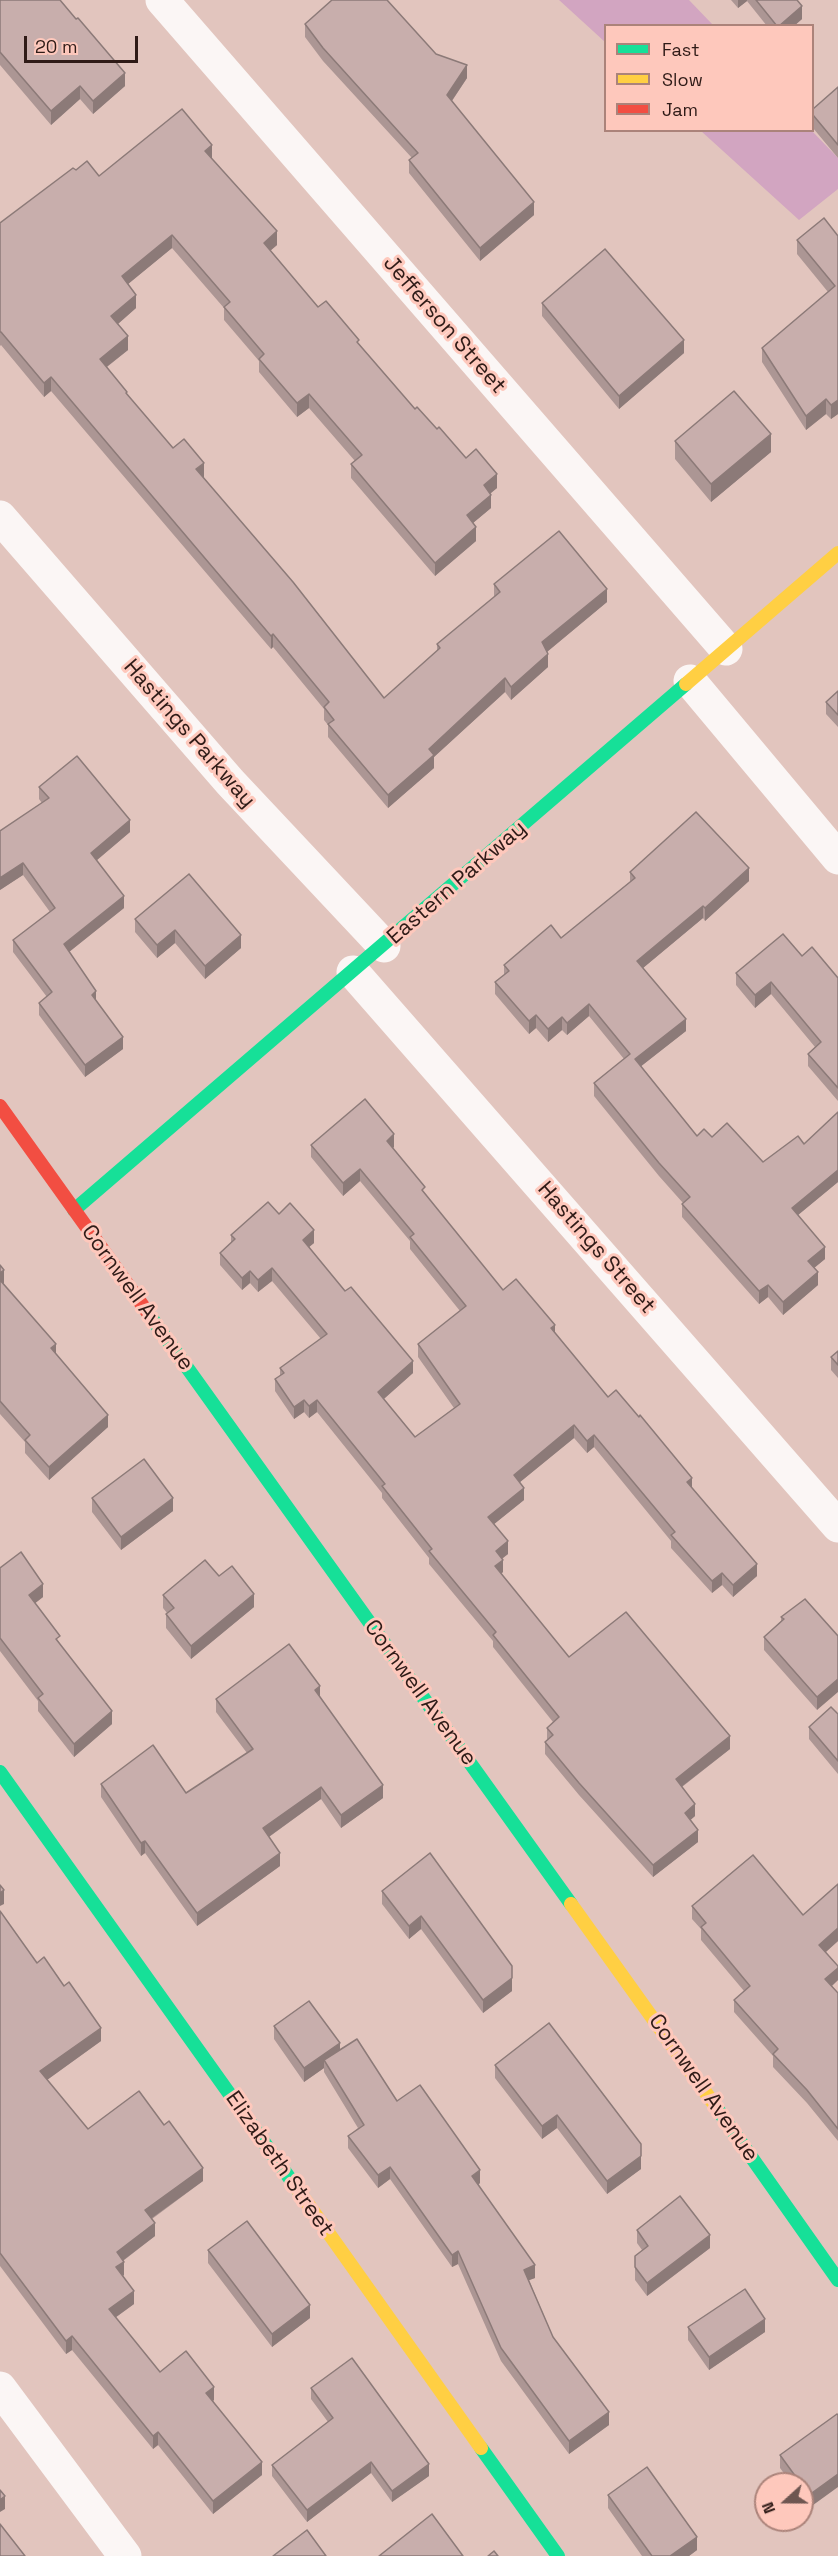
<!DOCTYPE html>
<style>
body{margin:0}
#map{position:relative;width:838px;height:2556px;overflow:hidden;background:#e2c5be;font-family:"Space Grotesk",sans-serif}
canvas{display:block}
.legend{position:absolute;left:604px;top:24px;width:210px;height:108px;box-sizing:border-box;background:#fec8bc;border:2px solid #ab837a;margin:0;padding:8px 10px;list-style:none;font-size:18px;color:#2f1b17}
.legend li{display:flex;align-items:center;gap:12px;height:30px}
.legend b{width:30px;border:2px solid #ab837a}
.north{position:absolute;left:754px;top:2472px;width:60px;height:60px;box-sizing:border-box;background:#fec8bc;border:2px solid #ab837a;border-radius:50%;rotate:249deg;font-size:16px;font-weight:700;line-height:24px;text-align:center;color:#2f1b17}
.north::after{content:'';display:block;margin:auto;width:21px;height:27px;background:#6e5651;clip-path:polygon(50% 0,100% 100%,50% 72%,0 100%)}
.scale{position:absolute;left:24px;top:36px;width:114px;height:27px;box-sizing:border-box;border:3px solid #2f1b17;border-top:0;padding-left:8px;font-size:18px;line-height:21px;white-space:nowrap;color:#2f1b17;-webkit-text-stroke:4px #fec8bc;paint-order:stroke}
</style>
<div id="map">
<canvas width="838" height="2556"></canvas>
<ul class="legend">
<li><b style="height:8px;background:#16e098"></b>Fast</li>
<li><b style="height:8px;background:#ffcf43"></b>Slow</li>
<li><b style="height:8px;background:#f24e42"></b>Jam</li>
</ul>
<div class="north">N</div>
<div class="scale">20 m</div>
</div>
<script>
const context = document.querySelector('canvas').getContext('2d');
context.lineJoin = 'round';
function fill(path, color) { context.fillStyle = color; context.fill(path, 'evenodd'); }
const shape = rows => new Path2D(rows.map(r => 'M' + r).join(''));
function stroke(path, color, width, dash) { context.strokeStyle = color; context.lineWidth = width; context.lineCap = dash ? 'butt' : 'round'; context.setLineDash(dash || []); context.stroke(path); }
function write(font, color, halo, rows, align = 'center') {
  context.font = font + ' "Space Grotesk",sans-serif'; context.lineWidth = 6; context.setLineDash([]); context.textBaseline = 'middle'; context.strokeStyle = halo; context.fillStyle = color; for (const [text, x, y, turn = 0] of rows) {
    context.save(); context.translate(x, y); context.rotate((+turn || 0) * Math.PI / 180); context.textAlign = isNaN(turn) ? turn : align; if (halo) context.strokeText(text, 0, 0); context.fillText(text, 0, 0); context.restore();
  }
}
fill(shape([
 [559,0,689,0,713,25,606,26,605,42],
 [701,131,812,131,838,158,838,189,799,220]
]), '#d2a5c1');
stroke(shape([
 [162,0,726,649],
 [0,517,230,782,384,946],
 [690,681,838,858],
 [353,972,838,1526],
 [0,2388,125,2556]
]), '#fbf6f5', 33);
stroke(shape([
 [74,1210,686,684],
 [148,1313,571,1904],
 [0,1772,298,2190],
 [716,2107,838,2280],
 [481,2448,558,2556]
]), '#16e098', 14);
stroke(shape([
 [686,684,838,553],
 [571,1904,716,2107],
 [298,2190,481,2448]
]), '#ffcf43', 14);
stroke(shape([
 [0,1106,148,1313]
]), '#f24e42', 14);
fill(shape([
 [0,0,76,19,125,86,93,114,80,99,51,125,0,65],
 [731,0,797,0,802,19,794,26,767,26,747,1,738,8],
 [305,24,436,54,467,78,452,101,534,215,480,261,409,173,409,160,412,158,323,61,305,37],
 [838,87,838,158,813,128,813,109],
 [212,159,277,245,270,251,318,307,359,344,415,409,497,488,490,493,491,508,473,523,476,541,435,576,351,478,351,464,355,461,309,408,297,417,259,372,259,361,224,320,224,308,172,248,128,284,136,308,118,324,128,350,107,367,127,395,173,448,204,477,203,477,384,698,437,651,437,644,494,598,494,584,607,602,547,652,548,667,511,700,505,692,434,757,434,768,388,808,328,737,328,725,324,720,324,709,273,647,271,649,51,391,44,397,1,345,0,346,0,223,76,170,99,176],
 [838,236,838,414,831,419,826,414,806,430,762,362,762,348,828,292,797,254,797,240],
 [542,303,684,353,619,409,542,316],
 [675,441,771,452,711,502,675,459],
 [838,691,838,727,826,714,826,702],
 [39,787,130,832,96,861,124,908,69,952,123,1049,85,1077,39,1015,39,1003,47,997,13,952,13,940,50,912,23,875,0,890,42,803,39,799],
 [630,872,749,881,705,921,703,918,643,968,686,1031,641,1066,697,1136,712,1137,763,1162,804,1144,838,1112,838,1182,798,1215,825,1259,814,1268,818,1285,783,1315,768,1297,759,1304,682,1217,682,1204,683,1203,659,1176,594,1096,594,1083,624,1059,589,1016,567,1035,562,1030,548,1042,536,1028,529,1034,495,994,495,982,504,975,504,965,561,938,630,882],
 [135,919,241,948,205,979,175,943,157,958,135,932],
 [802,956,838,978,838,1101,808,1066,808,1054,815,1047,771,994,755,1008,736,985,736,973],
 [311,1145,394,1147,393,1148,425,1194,503,1290,555,1334,608,1397,692,1489,757,1576,733,1597,722,1585,712,1593,671,1548,671,1541,594,1447,587,1453,574,1438,520,1482,524,1500,494,1524,508,1554,502,1559,503,1572,501,1574,569,1657,730,1749,682,1787,695,1816,690,1820,698,1842,653,1877,579,1795,545,1754,545,1742,547,1740,547,1728,553,1722,493,1647,493,1641,429,1564,429,1558,382,1498,382,1493,317,1412,309,1418,304,1412,294,1419,275,1391,275,1379,280,1376,280,1368,321,1339,272,1281,258,1292,250,1283,242,1290,220,1265,220,1253,231,1243,231,1235,279,1214,314,1243,309,1247,413,1373,384,1399,415,1437,454,1408,418,1357,418,1344,460,1311,410,1249,410,1241,360,1181,343,1196,311,1157],
 [0,1265,4,1283,3,1284,56,1354,108,1427,49,1480,25,1453,25,1442,0,1414],
 [838,1351,838,1378,831,1370,831,1357],
 [92,1498,173,1511,121,1550,92,1512],
 [0,1568,43,1597,35,1603,60,1644,112,1724,74,1757,38,1711,38,1701,0,1651],
 [219,1576,254,1607,191,1659,166,1628,166,1614,167,1613,163,1608,163,1595],
 [781,1617,838,1636,817,1710,764,1650,764,1637,781,1621],
 [320,1698,383,1798,341,1828,321,1799,269,1837,280,1866,197,1926,145,1853,141,1856,101,1797,101,1784,186,1793,247,1753,216,1712,216,1699],
 [838,1714,838,1774,809,1739,809,1727],
 [430,1853,512,1991,483,2013,421,1929,409,1939,382,1904,382,1891],
 [838,1884,838,1941,826,1952,838,1966,838,1980,832,1986,838,1993,838,2141,807,2103,773,2067,773,2056,734,2012,734,2000,744,1991,701,1940,701,1929,692,1919,692,1906,803,1915],
 [0,1911,37,1963,101,2041,47,2080,88,2129,203,2181,152,2219,155,2236,123,2261,124,2275,123,2276,134,2304,115,2318,160,2372,214,2400,213,2401,262,2475,213,2514,158,2445,153,2449,72,2350,66,2354,0,2266],
 [274,2026,340,2050,397,2101,480,2183,478,2185,535,2278,529,2280,553,2337,609,2425,569,2454,501,2361,458,2264,452,2267,390,2179,378,2188,348,2148,348,2136,358,2128,324,2072,324,2068,304,2082,274,2039],
 [495,2065,641,2169,607,2194,557,2128,542,2139,495,2078],
 [637,2230,710,2248,647,2296,635,2280,635,2256,642,2250,637,2243],
 [208,2250,310,2318,272,2347,208,2263],
 [688,2327,765,2332,709,2370,688,2340],
 [311,2388,429,2476,392,2502,371,2473,307,2522,272,2476,272,2465,328,2422,311,2399],
 [837,2414,809,2508,802,2498,802,2484,792,2484,780,2468,780,2455],
 [608,2495,697,2550,689,2556,642,2556,608,2508]
]), '#ac9694');
fill(shape([
 [738,0,747,0,747,1,738,8],
 [802,6,802,19,794,26,779,26],
 [467,65,467,78,447,108,447,95],
 [125,73,125,86,93,114,93,101],
 [80,86,80,99,51,125,51,111],
 [212,145,212,159,205,151],
 [534,202,534,215,480,261,480,248],
 [277,231,277,245,264,256,264,243],
 [172,235,172,248,122,289,122,276],
 [136,295,136,308,111,330,111,316],
 [128,336,128,350,100,372,100,359],
 [684,340,684,353,619,409,619,396],
 [51,377,51,391,44,397,44,383],
 [309,394,309,408,297,417,297,403],
 [826,399,826,414,806,430,806,416],
 [838,400,838,414,831,419,831,405],
 [771,434,771,452,711,502,711,484],
 [204,463,204,477,196,483,196,469],
 [497,474,497,488,484,499,484,485],
 [491,495,491,508,467,528,467,515],
 [476,527,476,541,435,576,435,563],
 [607,589,607,602,542,656,542,642],
 [273,634,273,647,271,649,271,636],
 [548,654,548,667,511,700,511,687],
 [505,678,505,692,434,757,434,768,388,808,388,795,429,749],
 [130,820,130,832,91,865,91,853],
 [23,863,23,875,0,890,0,878],
 [749,868,749,881,705,921,705,908],
 [124,896,124,908,64,956,64,944],
 [703,906,703,918,637,973,637,961],
 [175,930,175,943,157,958,157,945],
 [241,935,241,948,205,979,205,966],
 [771,982,771,994,755,1008,755,995],
 [96,991,96,1003,92,995],
 [589,1004,589,1016,567,1035,567,1023],
 [536,1015,536,1028,529,1034,529,1021],
 [562,1017,562,1030,548,1042,548,1029],
 [686,1019,686,1031,635,1071,635,1059],
 [123,1037,123,1049,85,1077,85,1065],
 [394,1134,394,1147,387,1153,387,1141],
 [360,1169,360,1181,343,1196,343,1183],
 [838,1170,838,1182,792,1220,792,1208],
 [314,1230,314,1243,303,1252,303,1240],
 [825,1247,825,1259,808,1273,808,1261],
 [272,1268,272,1281,258,1292,258,1280],
 [4,1270,4,1283,0,1286,0,1273],
 [250,1271,250,1283,242,1290,242,1278],
 [818,1272,818,1285,783,1315,783,1302],
 [768,1285,768,1297,759,1304,759,1291],
 [555,1325,555,1337,551,1328],
 [56,1344,56,1357,51,1348],
 [413,1361,413,1373,378,1404,378,1392],
 [304,1400,304,1412,294,1419,294,1407],
 [317,1400,317,1412,309,1418,309,1406],
 [108,1415,108,1427,49,1480,49,1467],
 [574,1425,574,1438,514,1487,514,1475],
 [594,1435,594,1447,587,1453,587,1441],
 [692,1478,692,1490,687,1482],
 [524,1488,524,1500,488,1529,488,1517],
 [173,1498,173,1511,121,1550,121,1537],
 [508,1541,508,1554,496,1563,496,1551],
 [503,1560,503,1572,495,1578,495,1566],
 [757,1564,757,1576,733,1597,733,1585],
 [722,1573,722,1585,712,1593,712,1581],
 [43,1584,43,1597,29,1608,29,1595],
 [254,1594,254,1607,191,1659,191,1646],
 [838,1679,838,1692,817,1710,817,1697],
 [320,1686,320,1698,315,1690],
 [112,1711,112,1724,74,1757,74,1744],
 [730,1736,730,1749,676,1791,676,1779],
 [383,1785,383,1798,341,1828,341,1815],
 [321,1787,321,1799,263,1841,263,1828],
 [695,1804,695,1816,685,1825,685,1813],
 [698,1830,698,1842,653,1877,653,1865],
 [145,1841,145,1853,141,1856,141,1843],
 [280,1853,280,1866,197,1926,197,1913],
 [4,1890,4,1904,0,1906,0,1893],
 [421,1916,421,1929,409,1939,409,1926],
 [838,1928,838,1941,819,1958,819,1945],
 [838,1968,838,1980,825,1992,825,1979],
 [512,1978,512,1991,483,2013,483,2000],
 [101,2028,101,2041,40,2085,40,2071],
 [340,2043,340,2057,324,2060,324,2068,304,2082,304,2068],
 [557,2115,557,2128,542,2139,542,2126],
 [641,2156,641,2169,607,2194,607,2181],
 [390,2167,390,2179,378,2188,378,2175],
 [203,2168,203,2181,145,2223,145,2210],
 [480,2170,480,2183,472,2189,472,2176],
 [155,2223,155,2236,117,2265,117,2252],
 [710,2235,710,2248,647,2296,647,2283],
 [458,2251,458,2264,452,2267,452,2255],
 [124,2262,124,2275,116,2280,116,2267],
 [535,2265,535,2278,524,2282,524,2270],
 [134,2291,134,2304,109,2322,109,2309],
 [310,2305,310,2318,272,2347,272,2334],
 [765,2319,765,2332,709,2370,709,2357],
 [72,2336,72,2350,66,2354,66,2341],
 [214,2387,214,2400,206,2406,206,2393],
 [609,2412,609,2425,569,2454,569,2441],
 [158,2432,158,2445,153,2449,153,2436],
 [262,2462,262,2475,213,2514,213,2501],
 [371,2462,371,2473,307,2522,307,2510],
 [429,2464,429,2476,392,2502,392,2491],
 [838,2474,838,2487,809,2508,809,2495],
 [5,2496,5,2509,0,2512,0,2500],
 [697,2537,697,2550,689,2556,670,2556]
]), '#8c7a78');
const building = shape([
 [0,0,60,0,76,19,78,18,125,73,93,101,80,86,51,111,0,52,0,0],
 [332,0,387,0,436,54,467,65,447,95,534,202,480,248,409,160,418,153,323,48,305,24,332,0],
 [756,0,797,0,802,6,779,26,777,26,756,0],
 [838,87,838,145,813,115,813,109,838,87],
 [182,109,212,145,205,151,277,231,264,243,318,307,326,301,359,340,357,342,415,409,417,407,437,429,439,427,466,458,476,449,497,474,484,485,491,495,467,515,476,527,435,563,351,464,362,455,309,394,297,403,259,359,264,354,224,307,230,302,172,235,122,276,136,295,111,316,128,336,100,359,127,392,126,393,173,448,184,439,204,463,196,469,293,582,384,698,440,648,437,644,500,592,494,584,559,531,607,589,542,642,548,654,511,687,505,678,429,749,434,755,388,795,328,724,334,720,324,707,329,702,273,634,271,636,51,377,44,383,1,332,0,332,0,223,73,168,76,170,87,161,99,176,182,109],
 [824,218,838,236,838,400,831,405,826,399,806,416,762,348,835,286,797,240,824,218],
 [605,249,684,340,619,396,542,303,605,249],
 [734,391,771,434,711,484,675,441,734,391],
 [838,691,838,715,826,702,838,691],
 [77,756,130,820,91,853,124,896,64,944,96,991,92,995,123,1037,85,1065,39,1003,52,992,13,940,55,908,23,863,0,878,0,831,49,798,39,787,77,756],
 [696,812,749,868,705,908,703,906,637,961,686,1019,635,1059,697,1136,704,1129,712,1137,727,1123,763,1162,798,1136,804,1144,838,1112,838,1170,792,1208,825,1247,808,1261,818,1272,783,1302,768,1285,759,1291,682,1204,690,1197,659,1163,594,1083,630,1054,589,1004,567,1023,562,1017,548,1029,536,1015,529,1021,495,982,509,971,504,965,551,925,561,938,635,878,630,872,696,812],
 [189,874,241,935,205,966,175,930,157,945,135,919,189,874],
 [783,934,802,956,812,947,838,978,838,1088,808,1054,821,1042,771,982,755,995,736,973,783,934],
 [365,1099,394,1134,387,1141,425,1187,422,1190,503,1290,516,1279,555,1325,551,1328,608,1397,616,1390,639,1417,640,1415,692,1478,687,1482,757,1564,733,1585,722,1573,712,1581,671,1535,675,1532,594,1435,587,1441,574,1425,514,1475,524,1488,488,1517,508,1541,496,1551,503,1560,495,1566,569,1657,626,1612,730,1736,676,1779,695,1804,685,1813,698,1830,653,1865,579,1783,545,1742,553,1735,547,1728,559,1717,493,1635,496,1632,429,1551,432,1549,382,1486,385,1484,317,1400,309,1406,304,1400,294,1407,275,1379,284,1373,280,1368,327,1334,272,1268,258,1280,250,1271,242,1278,220,1253,235,1239,231,1235,268,1202,279,1214,290,1203,314,1230,303,1240,345,1291,351,1287,413,1361,378,1392,415,1437,460,1404,418,1344,466,1306,410,1237,414,1234,360,1169,343,1183,311,1145,365,1099],
 [0,1265,4,1270,0,1273,0,1265],
 [0,1280,56,1344,51,1348,108,1415,49,1467,25,1440,30,1435,0,1401,0,1280],
 [838,1351,838,1365,831,1357,838,1351],
 [144,1459,173,1498,121,1537,92,1498,144,1459],
 [21,1552,43,1584,29,1595,60,1636,56,1639,112,1711,74,1744,38,1698,43,1694,0,1638,0,1568,21,1552],
 [205,1560,219,1576,232,1566,254,1594,191,1646,166,1614,174,1608,163,1595,205,1560],
 [805,1599,838,1636,838,1679,817,1697,764,1637,784,1619,781,1617,805,1599],
 [289,1644,320,1686,315,1690,383,1785,341,1815,321,1787,263,1828,280,1853,197,1913,145,1841,141,1843,101,1784,153,1745,186,1793,253,1749,216,1699,289,1644],
 [831,1707,838,1714,838,1761,809,1727,831,1707],
 [430,1853,512,1966,512,1978,483,2000,421,1916,409,1926,382,1891,430,1853],
 [753,1855,803,1915,838,1884,838,1928,819,1945,838,1966,838,1968,825,1979,838,1993,838,2129,807,2090,773,2054,778,2049,734,2000,750,1986,701,1927,706,1923,692,1906,753,1855],
 [0,1885,4,1890,0,1893,0,1885],
 [0,1911,37,1963,44,1957,64,1986,69,1982,101,2028,40,2071,88,2129,139,2091,164,2125,169,2121,203,2168,145,2210,155,2223,117,2252,124,2262,116,2267,134,2291,109,2309,160,2372,186,2351,214,2387,206,2393,262,2462,213,2501,158,2432,153,2436,72,2336,66,2341,0,2253,0,1911],
 [309,2001,340,2043,304,2068,274,2026,309,2001],
 [549,2023,641,2144,641,2156,607,2181,557,2115,542,2126,495,2065,549,2023],
 [357,2039,397,2101,420,2085,480,2170,472,2176,535,2265,524,2270,553,2337,609,2412,569,2441,501,2348,458,2251,452,2255,390,2167,378,2175,348,2136,364,2125,324,2060,357,2039],
 [680,2196,710,2235,647,2283,635,2267,635,2256,648,2246,637,2230,680,2196],
 [247,2221,310,2305,272,2334,208,2250,247,2221],
 [745,2289,765,2319,709,2357,688,2327,745,2289],
 [352,2358,429,2464,392,2491,371,2462,307,2510,272,2465,333,2418,311,2388,352,2358],
 [837,2414,838,2415,838,2474,809,2495,780,2455,837,2414],
 [647,2467,697,2537,670,2556,652,2556,608,2495,647,2467],
 [0,2490,5,2496,0,2500,0,2490],
 [432,2514,463,2556,379,2556,432,2514],
 [0,2524,25,2556,0,2556,0,2524],
 [307,2530,326,2556,273,2556,307,2530],
 [494,2551,498,2556,488,2556,494,2551]
]);
fill(building, '#c8aeac');
stroke(building, '#8c7a78', 1.5);
write('22px', '#2f1b17', '#fec8bc', [
 ["Jefferson Street",444,325,49],
 ["Hastings Parkway",189,734,49],
 ["Eastern Parkway",457,883,-41],
 ["Hastings Street",596,1248,49],
 ["Cornwell Avenue",137,1298,54],
 ["Cornwell Avenue",420,1693,54],
 ["Cornwell Avenue",703,2088,55],
 ["Elizabeth Street",279,2164,55]
]);
</script>
